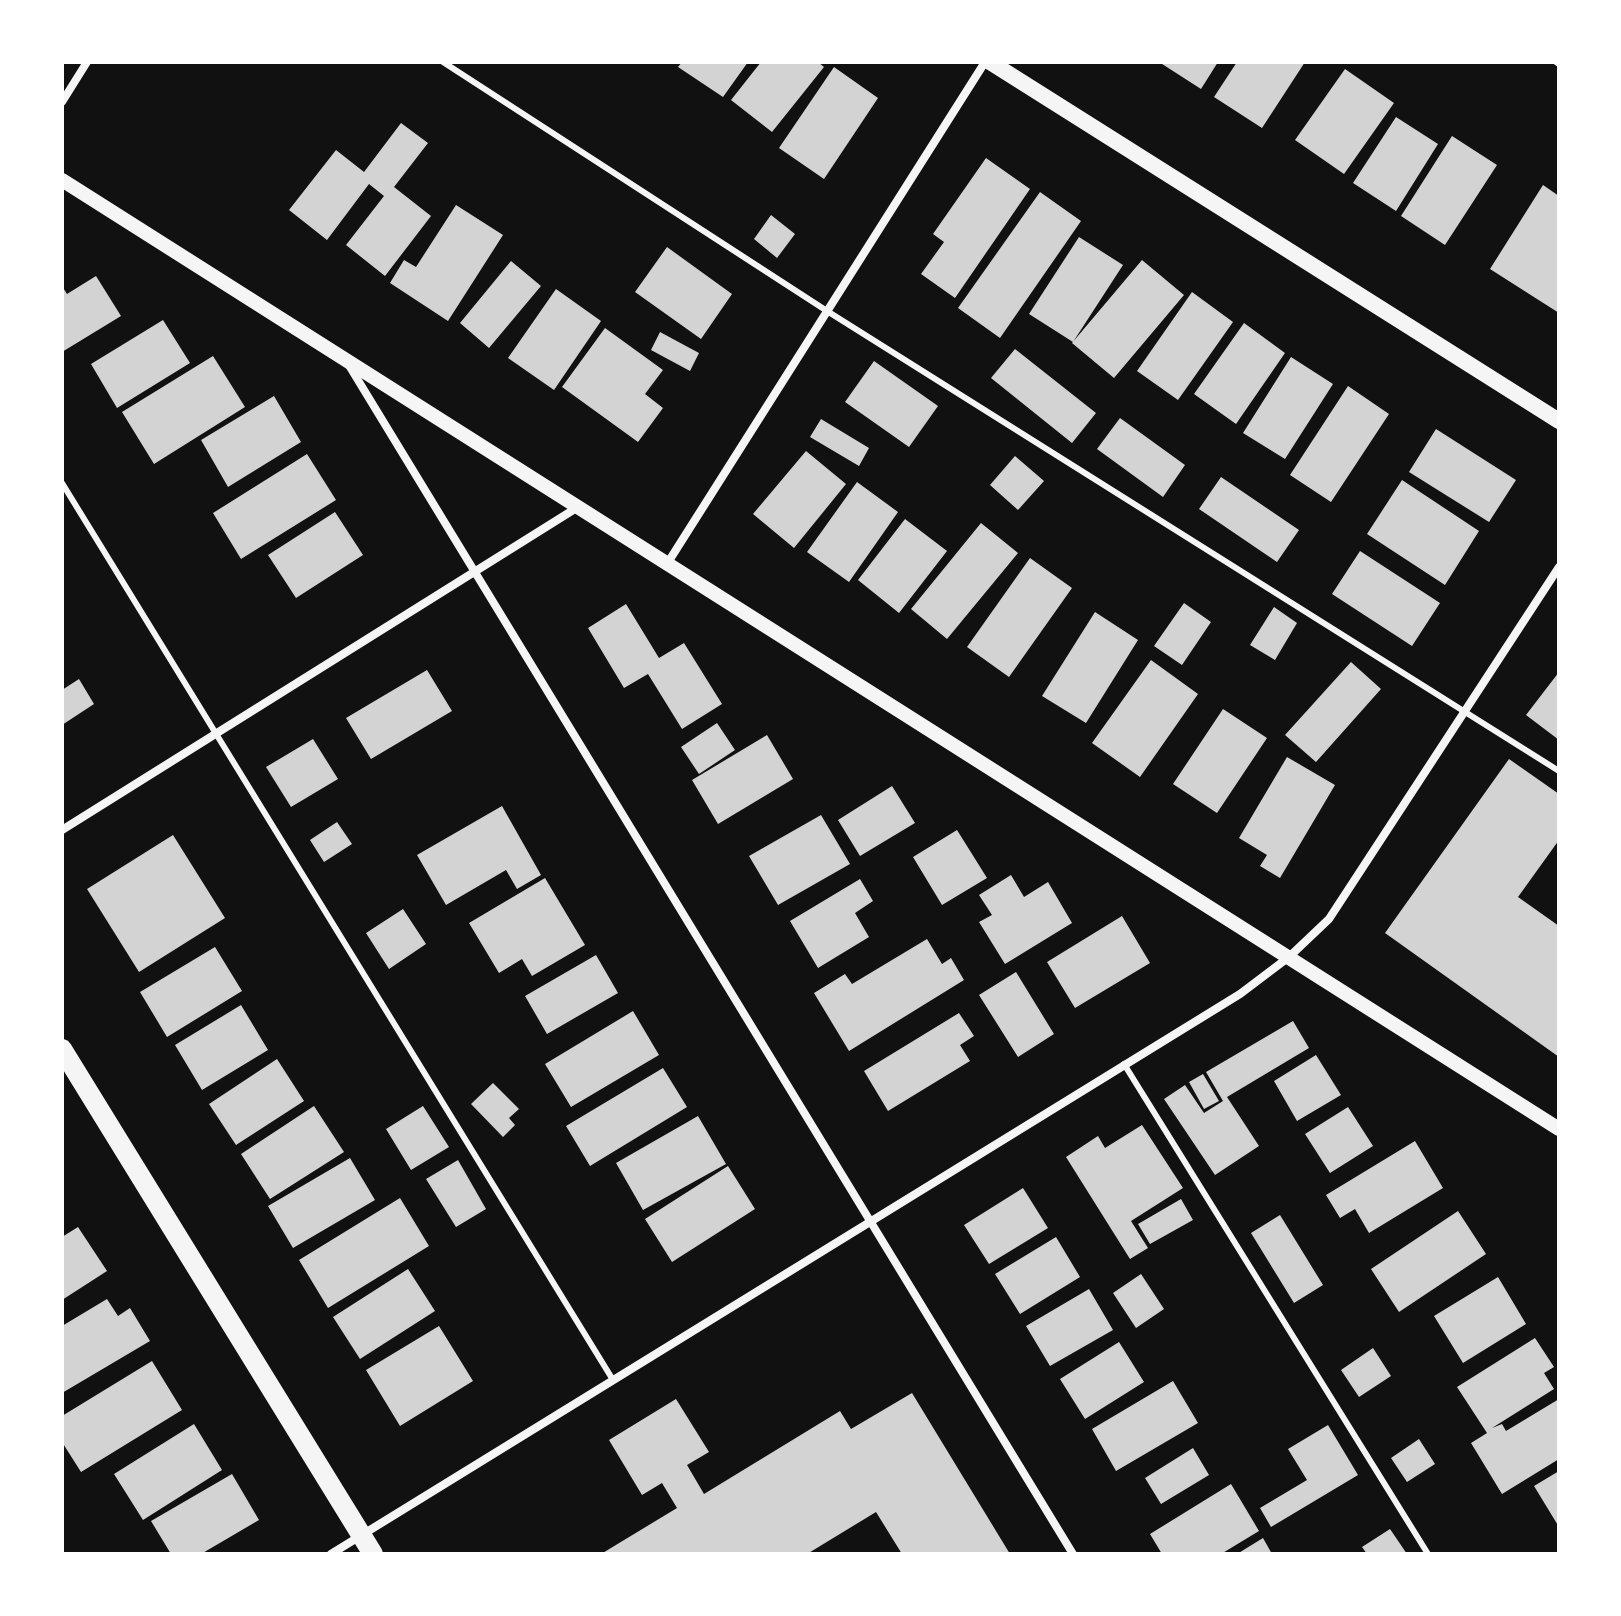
<!DOCTYPE html>
<style>
body{margin:0}
#map{position:relative;width:1621px;height:1616px;overflow:hidden;background:#111;font-family:"Sofia Sans Condensed",sans-serif}
canvas{display:block}
.frame{position:absolute;inset:0;border:64px solid #fff;pointer-events:none}
</style>
<div id="map">
<canvas width="1621" height="1616"></canvas>
<div class="frame"></div>
</div>
<script>
const context = document.querySelector('canvas').getContext('2d');
context.lineJoin = 'round';
function fill(path, color) { context.fillStyle = color; context.fill(path, 'evenodd'); }
const shape = rows => new Path2D(rows.map(r => 'M' + r).join(''));
function stroke(path, color, width, dash) { context.strokeStyle = color; context.lineWidth = width; context.lineCap = dash ? 'butt' : 'round'; context.setLineDash(dash || []); context.stroke(path); }
fill(shape([
 [682,62,748,62,723,97,678,67],
 [761,62,818,62,824,67,772,132,731,100],
 [1159,62,1218,62,1201,89],
 [1237,62,1305,62,1262,128,1214,97],
 [834,67,878,98,824,179,779,148],
 [1345,69,1394,103,1344,174,1295,140],
 [1396,117,1438,144,1396,211,1353,183],
 [401,123,428,143,394,187,431,216,385,276,346,245,384,196,369,184,327,240,289,210,336,150,364,172],
 [1452,136,1497,165,1445,245,1401,216],
 [986,158,1030,189,955,298,921,274,944,242,933,234],
 [1543,185,1559,196,1559,313,1490,269],
 [1040,192,1081,221,1000,338,958,308],
 [456,205,503,235,448,321,390,283,404,260,416,267],
 [771,215,795,234,777,258,754,239],
 [1079,237,1123,265,1073,342,1029,314],
 [667,247,732,294,701,339,635,292],
 [1142,260,1184,295,1114,378,1072,343],
 [511,261,541,286,489,348,460,323],
 [96,276,121,316,62,352,62,286,67,294],
 [556,289,601,321,554,390,508,358],
 [1192,292,1233,322,1178,400,1137,371],
 [163,320,190,363,117,408,91,364],
 [1244,323,1285,353,1236,424,1194,394],
 [605,328,663,370,645,394,663,408,638,442,562,387],
 [660,332,699,353,690,371,651,350],
 [1015,349,1096,413,1072,443,991,378],
 [213,356,245,407,154,464,122,412],
 [1291,357,1333,384,1285,459,1243,433],
 [874,361,938,406,909,447,845,402],
 [1348,386,1389,414,1331,502,1290,475],
 [274,396,301,442,228,487,201,440],
 [1120,418,1185,465,1163,497,1097,449],
 [821,419,869,448,859,466,810,437],
 [1436,429,1516,480,1489,522,1409,472],
 [806,451,846,484,794,548,753,514],
 [307,454,336,500,241,559,213,513],
 [1015,456,1044,481,1018,510,990,485],
 [1221,477,1299,530,1277,562,1199,509],
 [1402,480,1479,531,1445,585,1367,534],
 [857,482,898,512,849,582,807,552],
 [335,512,363,555,296,598,268,555],
 [905,519,947,551,899,613,858,580],
 [981,523,1018,553,947,639,911,609],
 [1360,551,1440,603,1412,646,1332,594],
 [1030,558,1072,588,1009,677,967,647],
 [1184,603,1211,622,1182,665,1154,646],
 [626,604,659,658,684,643,722,704,682,729,648,674,624,688,588,628],
 [1274,607,1297,623,1275,660,1250,645],
 [1095,612,1138,640,1086,723,1042,696],
 [1151,660,1198,694,1140,777,1092,743],
 [1351,662,1381,689,1316,762,1285,735],
 [427,670,452,711,371,759,346,718],
 [1559,672,1559,740,1526,715],
 [79,679,94,704,62,725,62,690],
 [1223,709,1267,738,1217,813,1173,784],
 [717,723,735,750,699,774,681,747],
 [767,735,793,779,718,824,692,780],
 [313,739,338,779,291,807,266,767],
 [1287,757,1335,785,1280,878,1260,866,1267,855,1239,838],
 [1509,759,1559,794,1559,840,1518,897,1559,926,1559,1057,1385,933],
 [892,786,915,823,860,856,838,820],
 [502,806,541,875,517,889,506,870,446,905,417,855],
 [821,815,850,864,778,905,749,856],
 [337,822,352,844,324,862,310,840],
 [957,830,987,878,942,905,913,857],
 [173,835,225,918,139,972,87,889],
 [1011,875,1024,897,1048,882,1072,923,1005,964,979,922,992,915,979,895],
 [545,878,585,945,532,976,522,959,499,973,469,923],
 [860,879,873,901,855,913,869,937,818,968,790,921],
 [403,909,426,944,389,969,366,933],
 [1122,916,1150,963,1075,1008,1047,962],
 [927,939,942,964,951,958,964,980,849,1051,814,993,845,974,852,984],
 [215,947,242,991,167,1037,140,992],
 [596,955,618,993,547,1034,525,996],
 [1016,972,1054,1034,1018,1057,979,995],
 [241,1005,268,1050,202,1090,175,1045],
 [633,1011,659,1055,571,1107,545,1064],
 [959,1013,974,1036,960,1045,970,1061,888,1111,864,1071],
 [1293,1021,1309,1048,1227,1097,1259,1146,1215,1175,1164,1099,1185,1085,1204,1113,1223,1101,1206,1072],
 [1316,1055,1341,1095,1297,1121,1274,1081],
 [277,1059,304,1101,236,1145,209,1104],
 [663,1068,687,1107,590,1166,566,1126],
 [1203,1074,1219,1101,1204,1109,1189,1082],
 [493,1083,519,1109,509,1118,515,1125,503,1137,471,1104],
 [314,1106,344,1152,270,1199,241,1154],
 [423,1106,449,1147,411,1170,386,1129],
 [1348,1107,1373,1146,1330,1173,1305,1134],
 [698,1116,726,1164,643,1210,616,1163],
 [1142,1125,1183,1188,1131,1221,1148,1248,1130,1259,1066,1157,1098,1136,1105,1148],
 [1415,1141,1443,1188,1369,1233,1355,1209,1340,1218,1326,1195],
 [350,1158,375,1200,293,1248,268,1206],
 [458,1160,486,1209,456,1227,426,1179],
 [728,1166,755,1209,672,1262,645,1219],
 [1023,1188,1048,1228,989,1264,964,1225],
 [400,1198,429,1246,328,1308,299,1260],
 [1181,1199,1193,1220,1150,1244,1138,1224],
 [1458,1211,1486,1254,1399,1312,1371,1269],
 [1280,1215,1323,1285,1294,1303,1251,1233],
 [78,1227,107,1271,62,1300,62,1237],
 [1056,1237,1080,1277,1020,1314,995,1274],
 [408,1269,435,1311,360,1359,333,1317],
 [1141,1274,1164,1309,1136,1328,1113,1293],
 [1498,1277,1526,1324,1463,1363,1434,1316],
 [1089,1289,1113,1330,1050,1366,1026,1326],
 [107,1299,118,1316,130,1308,150,1341,62,1393,62,1326],
 [439,1326,473,1381,400,1426,366,1370],
 [1535,1338,1554,1367,1544,1373,1554,1389,1492,1428,1502,1424,1506,1431,1559,1399,1559,1459,1502,1494,1471,1443,1487,1433,1457,1387],
 [1119,1342,1144,1382,1085,1419,1060,1379],
 [1373,1348,1391,1376,1359,1397,1341,1370],
 [152,1361,182,1410,81,1472,62,1442,62,1416],
 [1173,1381,1198,1423,1116,1471,1092,1429],
 [912,1393,1010,1554,902,1554,876,1512,807,1554,601,1554,677,1508,662,1483,642,1495,609,1440,676,1399,709,1452,687,1465,704,1494,840,1411,851,1429],
 [194,1424,222,1470,143,1520,114,1474],
 [1328,1425,1358,1475,1271,1527,1260,1508,1307,1480,1288,1449],
 [1419,1439,1435,1464,1407,1482,1391,1458],
 [1193,1448,1209,1475,1161,1504,1145,1478],
 [1559,1471,1559,1527,1534,1486],
 [232,1474,259,1520,201,1554,171,1554,151,1521],
 [1231,1484,1259,1531,1221,1554,1162,1554,1150,1534],
 [1390,1529,1407,1554,1367,1554,1362,1547],
 [1263,1538,1272,1554,1237,1554]
]), '#d3d3d3');
stroke(shape([
 [443,62,827,311,1559,771],
 [1556,62,1559,64],
 [62,483,613,1380],
 [1124,1064,1428,1554]
]), '#f5f5f5', 6);
stroke(shape([
 [62,102,87,62],
 [350,367,1073,1554],
 [667,564,985,62],
 [62,830,578,507],
 [331,1554,1240,994,1289,957,1329,919,1559,567]
]), '#f5f5f5', 8);
stroke(shape([
 [62,180,1559,1129]
]), '#f5f5f5', 14);
stroke(shape([
 [990,62,1559,421]
]), '#f5f5f5', 16);
stroke(shape([
 [62,1049,373,1554]
]), '#f5f5f5', 20);
</script>
